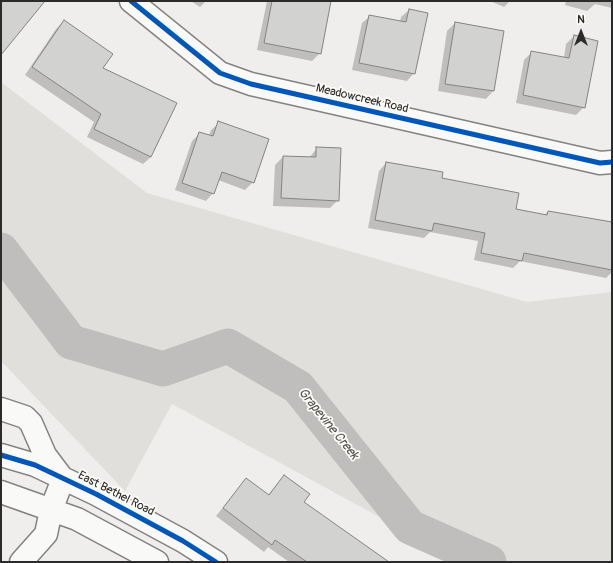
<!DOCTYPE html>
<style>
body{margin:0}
#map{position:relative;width:613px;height:563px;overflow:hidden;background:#efeeec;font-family:Pangolin,sans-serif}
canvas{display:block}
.frame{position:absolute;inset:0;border:2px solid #2b2b2b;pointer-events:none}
.north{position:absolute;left:561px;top:12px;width:40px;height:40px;-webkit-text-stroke:3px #fdfcf7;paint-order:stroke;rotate:0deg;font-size:11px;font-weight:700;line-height:16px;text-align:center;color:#2b2b2b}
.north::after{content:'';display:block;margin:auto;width:14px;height:18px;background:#2b2b2b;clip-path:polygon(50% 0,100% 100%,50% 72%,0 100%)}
</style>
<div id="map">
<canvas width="613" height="563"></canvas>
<div class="frame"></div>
<div class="north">N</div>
</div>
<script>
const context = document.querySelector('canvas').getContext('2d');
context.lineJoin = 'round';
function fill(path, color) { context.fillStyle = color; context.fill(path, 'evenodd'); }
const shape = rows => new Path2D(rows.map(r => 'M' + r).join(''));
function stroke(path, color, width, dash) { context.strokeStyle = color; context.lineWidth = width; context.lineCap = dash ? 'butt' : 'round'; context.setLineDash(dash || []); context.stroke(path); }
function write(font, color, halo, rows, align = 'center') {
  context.font = font + ' Pangolin,sans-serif'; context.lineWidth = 3.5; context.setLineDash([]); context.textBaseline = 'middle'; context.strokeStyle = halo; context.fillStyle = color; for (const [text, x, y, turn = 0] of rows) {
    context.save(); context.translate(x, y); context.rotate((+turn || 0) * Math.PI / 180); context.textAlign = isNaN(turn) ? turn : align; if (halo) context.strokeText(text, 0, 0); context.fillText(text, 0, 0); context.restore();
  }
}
fill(shape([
 [1,82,147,193,527,302,612,292,612,562,462,562,172,404,125,491,1,361]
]), '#e0dfdc');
fill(shape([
 [191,1,206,1,200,7],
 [267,1,330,1,320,53,312,61,257,50],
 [490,1,510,1,504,7],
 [566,1,612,1,612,8,595,4,587,11,565,5],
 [409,10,414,73,407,81,352,70,362,23,370,16,400,22,401,17],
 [64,21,102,68,151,157,143,164,87,137,94,122,25,75,56,29],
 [455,23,503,32,493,91,486,99,438,91,447,31],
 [574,36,584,107,576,115,516,103,524,60,532,52,564,58,566,44],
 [219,123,253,182,245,190,218,180,213,193,206,201,175,190,192,141,200,133,209,136,211,130],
 [317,148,338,200,330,208,273,206,275,165,283,157,309,158],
 [386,163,441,179,514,209,544,215,548,212,612,223,612,272,606,278,520,261,513,268,474,260,478,241,430,232,424,238,368,228,379,171],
 [284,476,302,502,388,562,289,562,268,547,264,552,216,516,246,479,268,495]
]), '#0003');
stroke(shape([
 [1,250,71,342,163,369,228,346,298,387,410,527,489,562]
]), '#bfbebc', 35);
const building = shape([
 [1,1,45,1,1,55,1,1],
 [272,1,331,1,321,54,264,43,272,1],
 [409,9,428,13,415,74,359,63,369,15,406,22,409,9],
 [64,20,113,54,103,68,177,103,151,157,94,129,101,114,32,67,64,20],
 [455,22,504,31,494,91,445,84,455,22],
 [574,35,598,41,585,108,523,95,531,51,569,58,574,35],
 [218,121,269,139,254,183,222,172,214,194,182,183,199,132,213,136,218,121],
 [316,147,341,148,339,201,281,198,283,156,316,157,316,147],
 [386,162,443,172,442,178,519,193,516,209,547,215,548,211,612,222,612,270,524,253,522,261,481,253,485,233,434,223,432,231,375,220,386,162],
 [284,475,310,494,304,502,389,562,307,562,275,540,272,545,223,508,246,478,269,495,284,475]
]);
fill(building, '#d2d2d0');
stroke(building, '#838382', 1);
const minor = shape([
 [131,1,220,73,251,84,600,163,612,162],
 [1,409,25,417,31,423,45,455,63,479,51,510,46,534,21,562],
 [1,455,35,465,96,494,183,541,216,562],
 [1,492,77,519,157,562]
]);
stroke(minor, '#838382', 25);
stroke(minor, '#f9f9f7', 22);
stroke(shape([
 [131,1,220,73,251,84,600,163,612,162],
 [1,455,35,465,96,494,183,541,216,562]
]), '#0057b8', 5);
write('12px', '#2b2b2b', '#fdfcf7', [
 ["Meadowcreek Road",362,99,13],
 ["East Bethel Road",116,494,27]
]);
write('italic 13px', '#575756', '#fdfcf7', [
 ["Grapevine Creek",328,424,51]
]);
</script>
